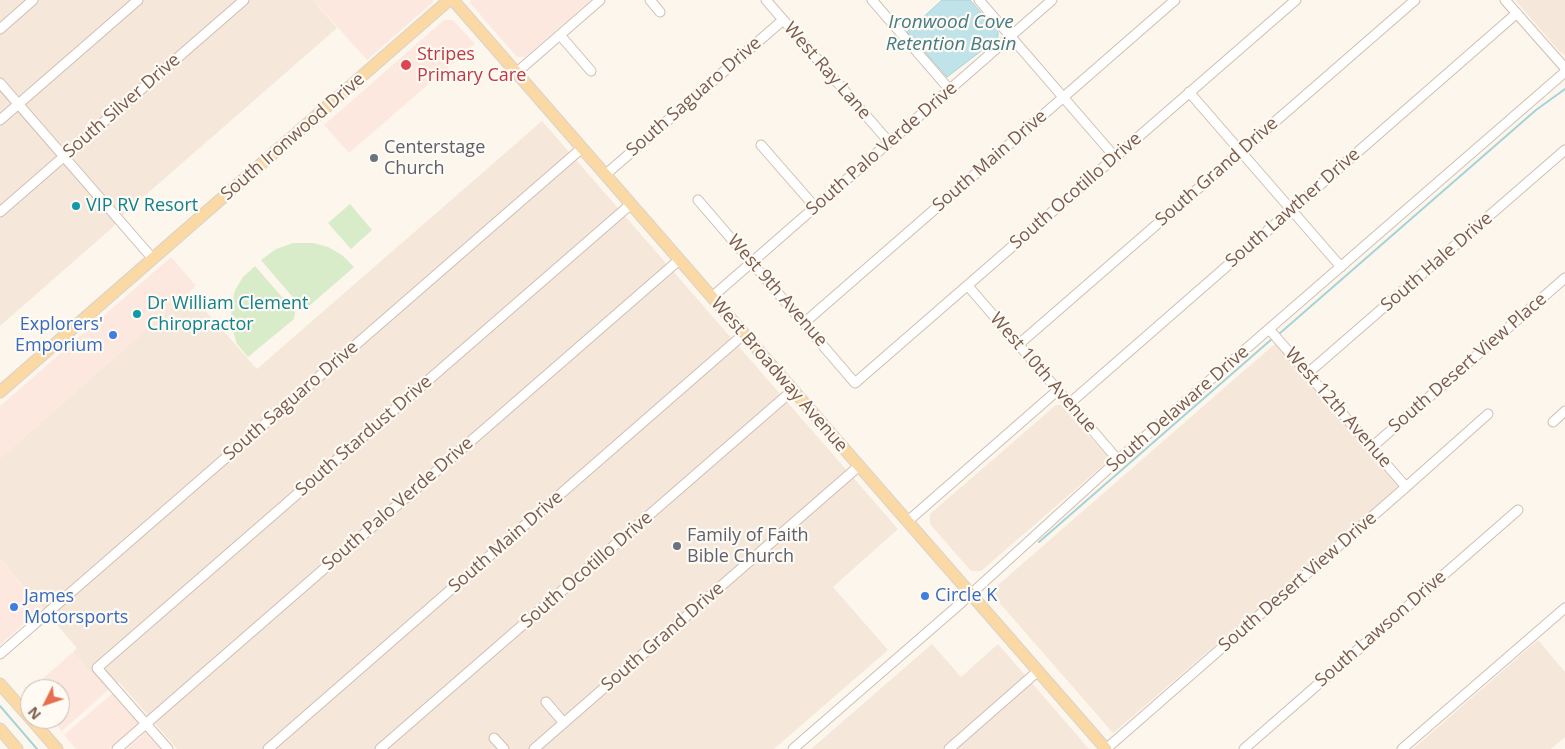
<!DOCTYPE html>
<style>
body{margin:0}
#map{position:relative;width:1565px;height:749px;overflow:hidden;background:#fdf6ec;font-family:"Open Sans",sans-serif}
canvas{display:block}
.north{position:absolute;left:20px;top:679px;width:50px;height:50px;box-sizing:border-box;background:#fffaf3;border:1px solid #cabbb1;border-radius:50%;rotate:229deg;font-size:14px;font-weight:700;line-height:20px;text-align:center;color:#7a5c4d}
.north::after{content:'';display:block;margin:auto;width:18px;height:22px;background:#e76f51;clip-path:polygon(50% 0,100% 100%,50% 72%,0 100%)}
</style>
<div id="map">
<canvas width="1565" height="749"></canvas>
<div class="north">N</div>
</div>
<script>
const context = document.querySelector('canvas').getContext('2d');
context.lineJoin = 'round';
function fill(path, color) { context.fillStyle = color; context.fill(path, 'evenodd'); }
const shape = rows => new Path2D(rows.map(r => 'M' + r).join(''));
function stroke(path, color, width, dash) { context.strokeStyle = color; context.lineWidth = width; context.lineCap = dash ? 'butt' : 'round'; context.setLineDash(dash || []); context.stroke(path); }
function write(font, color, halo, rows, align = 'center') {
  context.font = font + ' "Open Sans",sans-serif'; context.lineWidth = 4.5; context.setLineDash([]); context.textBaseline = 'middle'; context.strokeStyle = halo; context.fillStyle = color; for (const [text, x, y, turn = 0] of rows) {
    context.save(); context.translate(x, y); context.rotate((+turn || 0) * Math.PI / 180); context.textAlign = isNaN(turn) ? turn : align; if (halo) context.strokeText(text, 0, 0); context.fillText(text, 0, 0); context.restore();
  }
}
fill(shape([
 [0,0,313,0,337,28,125,213,113,227,0,326],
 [1515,0,1565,0,1565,55,1560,52],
 [542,121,898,529,833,587,888,650,774,749,177,749,119,682,107,691,73,652,77,648,0,559,0,458,189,292,257,369],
 [1277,342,1400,487,1113,733,990,592],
 [1056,405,1061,405,1107,456,1106,463,981,571,971,571,930,524,930,514],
 [1538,640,1565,672,1565,737,1551,749,1413,749],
 [932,644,961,677,998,644,1089,749,811,749]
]), '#f5e8da');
fill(shape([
 [313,0,433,0,432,3,367,60],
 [471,0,591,0,525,57,517,57,470,3],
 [444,20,453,20,475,44,349,153,324,125],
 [171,257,196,286,0,458,0,406],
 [0,559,42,608,0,645],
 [73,652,107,691,62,731,51,719,60,719,60,689,31,689],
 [113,693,139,723,109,749,76,749,64,735],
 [146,732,161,749,127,749]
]), '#fde8e0');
fill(shape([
 [350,204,372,230,351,249,328,223],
 [293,243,313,243,328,247,342,255,354,267,308,307,301,307,261,260,276,249],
 [255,266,295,312,294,319,248,357,237,344,232,328,231,308,235,290,243,277]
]), '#d8ecc9');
const water = shape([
 [942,0,970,0,998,32,998,38,947,77,907,32,942,0]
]);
fill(water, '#bfe3e8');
stroke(water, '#a5d3da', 1);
stroke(shape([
 [1279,334,1536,110,1565,89],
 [1039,542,1273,338],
 [0,706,37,749]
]), '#a5d3da', 2);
const minor = shape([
 [650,0,660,12],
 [766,0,889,142],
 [872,0,950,90],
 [979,0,1115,157],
 [1505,0,1565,68],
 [0,29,33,0],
 [560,35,591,71],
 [516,73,600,0],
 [0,83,153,259],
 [1189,92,1341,267],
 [0,120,138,0],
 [761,145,815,207],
 [605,175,783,20],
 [698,200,855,383,1296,0],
 [0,212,244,0],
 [968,286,1118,460],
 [712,297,1052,0],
 [804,323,1175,0],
 [1269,329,1406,487],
 [1018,345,1415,0],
 [1308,373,1565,150],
 [1070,403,1517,13],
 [1553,422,1565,411],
 [1372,447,1565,278],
 [908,521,1058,390],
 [0,654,582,148],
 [546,702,564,723],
 [494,738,504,749],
 [117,749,679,260],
 [168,749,97,668,631,204],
 [268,749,744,334],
 [380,749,793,390],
 [534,749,859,466],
 [793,749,961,603,1118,460,1565,72],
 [949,749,1038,671],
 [1106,749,1406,487,1488,414],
 [1244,749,1518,510],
 [1402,749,1565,608]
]);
const major = shape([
 [453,0,1106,749],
 [0,392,449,0],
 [0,684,30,718],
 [31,719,57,749],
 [0,729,17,749]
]);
stroke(minor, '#d1beb0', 11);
stroke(major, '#dad1cd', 13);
stroke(minor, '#fff', 9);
stroke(major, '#fbd9a5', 11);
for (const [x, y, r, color] of [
 [406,65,6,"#e0444e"],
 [374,158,5,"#6b7280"],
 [76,206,5,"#0f9aa8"],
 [137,314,5,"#0f9aa8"],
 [113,335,5,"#3f7fe0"],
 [677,546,5,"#6b7280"],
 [925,596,5,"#3f7fe0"],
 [14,607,5,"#3f7fe0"]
]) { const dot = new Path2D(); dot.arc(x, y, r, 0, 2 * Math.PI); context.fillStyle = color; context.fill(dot); stroke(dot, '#fffaf3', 2); }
write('18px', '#be3a42', '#fffaf3', [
 ["Stripes",417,55],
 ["Primary Care",417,76]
], 'left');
write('18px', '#7a5c4d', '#fffaf3', [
 ["West Ray Lane",827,71,49],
 ["South Saguaro Drive",694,97,-41],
 ["South Silver Drive",122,106,-41],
 ["South Ironwood Drive",293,137,-41],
 ["South Palo Verde Drive",882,149,-41],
 ["South Main Drive",990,161,-41],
 ["South Grand Drive",1217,172,-41],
 ["South Ocotillo Drive",1076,191,-41],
 ["South Lawther Drive",1293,208,-41],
 ["South Hale Drive",1437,262,-41],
 ["West 9th Avenue",777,291,49],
 ["South Desert View Place",1468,363,-41],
 ["West 10th Avenue",1043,373,49],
 ["West Broadway Avenue",779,375,49],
 ["South Saguaro Drive",291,401,-41],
 ["West 12th Avenue",1338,408,49],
 ["South Delaware Drive",1178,409,-41],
 ["South Stardust Drive",364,436,-41],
 ["South Palo Verde Drive",398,504,-41],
 ["South Main Drive",506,542,-41],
 ["South Ocotillo Drive",587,570,-41],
 ["South Desert View Drive",1298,582,-41],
 ["South Lawson Drive",1381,629,-41],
 ["South Grand Drive",663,637,-41]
]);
write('18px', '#5b616d', '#fffaf3', [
 ["Centerstage",384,148],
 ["Church",384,169],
 ["Family of Faith",687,536],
 ["Bible Church",687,557]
], 'left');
write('18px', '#0d838f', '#fffaf3', [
 ["VIP RV Resort",86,206],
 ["Dr William Clement",147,304],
 ["Chiropractor",147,325]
], 'left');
write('18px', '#366cbe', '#fffaf3', [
 ["Explorers'",103,325,"right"],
 ["Emporium",103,346,"right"],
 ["Circle K",935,596],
 ["James",24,597],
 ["Motorsports",24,618]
], 'left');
write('italic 19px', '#437c86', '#fffaf3', [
 ["Ironwood Cove",951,23],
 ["Retention Basin",951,45]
]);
</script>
